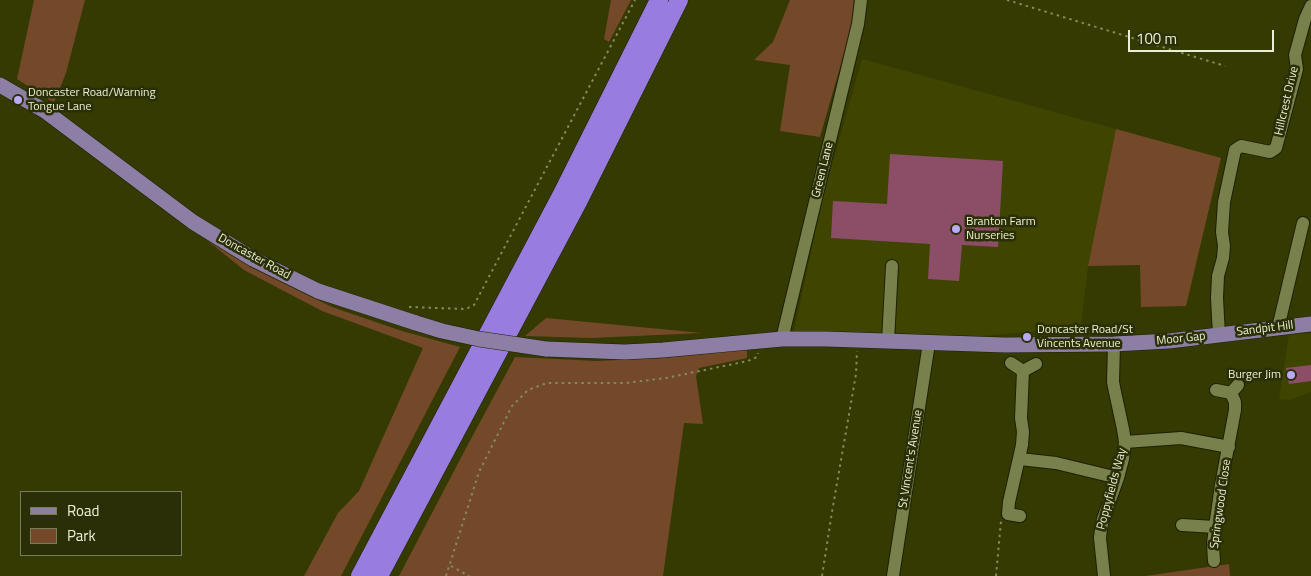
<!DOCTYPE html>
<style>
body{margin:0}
#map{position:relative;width:1311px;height:576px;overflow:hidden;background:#353a02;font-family:"Titillium Web",sans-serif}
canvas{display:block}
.legend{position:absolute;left:20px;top:491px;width:162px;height:65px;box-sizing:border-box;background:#2b2f07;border:1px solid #787c59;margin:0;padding:6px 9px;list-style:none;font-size:15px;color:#ebf0d4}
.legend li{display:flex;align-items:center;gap:10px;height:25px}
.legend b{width:25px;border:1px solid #787c59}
.scale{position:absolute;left:1128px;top:30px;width:146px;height:22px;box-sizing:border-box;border:2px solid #ebf0d4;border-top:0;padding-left:6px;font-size:15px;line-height:18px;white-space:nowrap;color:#ebf0d4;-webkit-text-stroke:4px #2b2f07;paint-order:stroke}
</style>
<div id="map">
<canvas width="1311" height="576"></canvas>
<ul class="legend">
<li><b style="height:6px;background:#8c7ea4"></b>Road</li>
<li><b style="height:14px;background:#74492a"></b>Park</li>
</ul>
<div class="scale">100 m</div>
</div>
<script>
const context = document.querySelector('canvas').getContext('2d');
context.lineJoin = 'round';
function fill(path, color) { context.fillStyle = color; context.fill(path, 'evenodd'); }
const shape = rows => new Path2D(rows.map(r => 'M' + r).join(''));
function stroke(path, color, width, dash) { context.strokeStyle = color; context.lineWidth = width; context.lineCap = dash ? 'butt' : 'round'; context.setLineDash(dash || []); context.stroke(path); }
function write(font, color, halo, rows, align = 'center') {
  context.font = font + ' "Titillium Web",sans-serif'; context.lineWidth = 5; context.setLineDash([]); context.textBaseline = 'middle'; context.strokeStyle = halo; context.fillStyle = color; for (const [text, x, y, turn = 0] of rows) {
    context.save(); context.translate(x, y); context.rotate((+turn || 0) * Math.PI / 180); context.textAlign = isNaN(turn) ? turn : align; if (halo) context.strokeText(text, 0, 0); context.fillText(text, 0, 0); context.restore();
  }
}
fill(shape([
 [862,59,1116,129,1088,266,1081,325,1072,328,982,336,794,331,824,193],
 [1311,333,1311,392,1289,400,1279,399,1289,335]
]), '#3f4501');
fill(shape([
 [34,0,85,0,66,73,54,103,17,79],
 [611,0,631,0,609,42,604,39],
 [790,0,854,0,853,22,820,137,780,131,790,65,754,60,773,42],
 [1116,129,1221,158,1186,306,1141,307,1140,265,1088,266],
 [208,241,250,267,332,307,402,331,460,347,341,576,304,576,338,513,359,491,423,348,322,311,244,270],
 [546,318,702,333,591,338,525,336],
 [747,348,747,358,699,368,696,376,703,424,684,423,663,576,399,576,465,450,515,357,596,361,665,358],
 [1229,564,1230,576,1145,576]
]), '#74492a');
fill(shape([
 [890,154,1003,161,998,247,962,245,959,281,928,279,930,244,831,238,833,201,887,204],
 [1311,365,1311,381,1289,384,1286,368]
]), '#8c4e67');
const minor = shape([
 [1278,328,1303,223],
 [1219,335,1217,298,1218,276,1223,258,1224,246,1222,232,1224,202,1235,150,1241,146,1270,152,1276,148,1297,69,1295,55,1305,19,1311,6],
 [782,339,858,24,861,0],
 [888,341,892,266],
 [1011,363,1023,371],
 [1216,390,1231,393],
 [1125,442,1181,438,1229,447],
 [1020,459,1056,463,1118,478],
 [1020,516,1008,514,1009,502,1022,445,1023,432,1021,418,1023,371,1036,364],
 [1182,525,1215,527],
 [1214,561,1213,544,1215,527,1221,485,1235,410,1235,402,1231,393,1238,385],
 [893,576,929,343],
 [1104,576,1100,538,1101,529,1103,519,1118,478,1123,459,1125,442,1123,429,1115,392,1113,382,1114,344]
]);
const major = shape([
 [0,85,45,111,193,222,253,259,318,291,416,323],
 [546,349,625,352,663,350,782,339,826,339,1005,345,1114,344,1169,341,1311,324]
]);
const highway = shape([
 [360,576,562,194,659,0],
 [379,576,578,202,679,0]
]);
stroke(minor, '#1d2005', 14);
stroke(major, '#1d2005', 16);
stroke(highway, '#1d2005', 19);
stroke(shape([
 [1007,0,1225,66],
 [409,307,466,309,474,305,635,0],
 [451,566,469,576],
 [446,576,479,472,512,406,528,390,547,383,626,383,666,378,748,361,757,357,758,353],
 [822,576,832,512,856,374,857,351],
 [996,576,1001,521]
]), '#84895d', 2, [2.5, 4]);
stroke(minor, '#78804b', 12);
stroke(major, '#8c7ea4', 15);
stroke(highway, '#997ce0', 18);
const majorBridge = shape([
 [416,323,442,331,479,339,546,349]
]);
stroke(majorBridge, '#1d2005', 16, []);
stroke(majorBridge, '#8c7ea4', 15);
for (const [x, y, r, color] of [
 [18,100,5,"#bca9f5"],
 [956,229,5,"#bca9f5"],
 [1027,337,5,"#bca9f5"],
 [1291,375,5,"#bca9f5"]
]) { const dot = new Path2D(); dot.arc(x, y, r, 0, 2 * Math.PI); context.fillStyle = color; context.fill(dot); stroke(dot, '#2b2f07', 2); }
write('12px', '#ebf0d4', '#2b2f07', [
 ["Doncaster Road/Warning",28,93],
 ["Tongue Lane",28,107],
 ["Branton Farm",966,222],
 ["Nurseries",966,236],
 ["Doncaster Road/St",1037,330],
 ["Vincents Avenue",1037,344],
 ["Burger Jim",1281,375,"right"]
], 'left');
write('12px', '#ebf0d4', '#2b2f07', [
 ["Hillcrest Drive",1287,101,-77],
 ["Green Lane",823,170,-76],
 ["Doncaster Road",254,257,29],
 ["Sandpit Hill",1265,329,-7],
 ["Moor Gap",1181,339,-6],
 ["St Vincent's Avenue",911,459,-81],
 ["Poppyfields Way",1112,489,-75],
 ["Springwood Close",1221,504,-82]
]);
</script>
